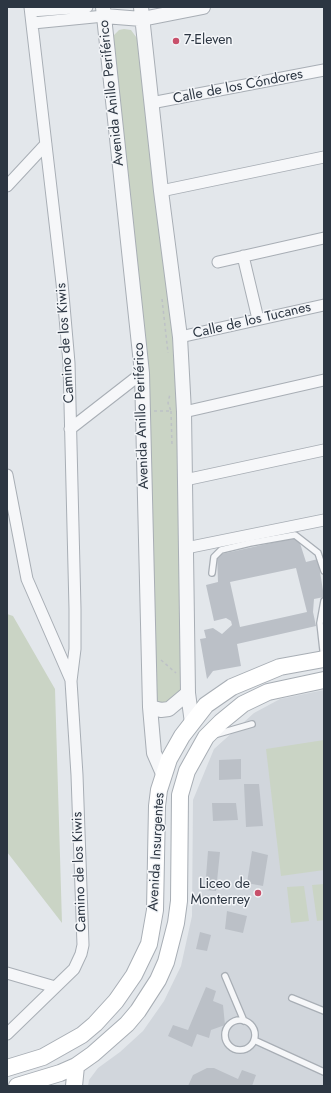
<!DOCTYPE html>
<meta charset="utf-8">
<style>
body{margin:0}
#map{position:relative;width:331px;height:1093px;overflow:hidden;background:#e3e7eb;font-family:Jost,sans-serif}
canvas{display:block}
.frame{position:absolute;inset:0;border:8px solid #2c3642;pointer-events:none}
</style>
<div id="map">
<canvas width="331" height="1093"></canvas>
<div class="frame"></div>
</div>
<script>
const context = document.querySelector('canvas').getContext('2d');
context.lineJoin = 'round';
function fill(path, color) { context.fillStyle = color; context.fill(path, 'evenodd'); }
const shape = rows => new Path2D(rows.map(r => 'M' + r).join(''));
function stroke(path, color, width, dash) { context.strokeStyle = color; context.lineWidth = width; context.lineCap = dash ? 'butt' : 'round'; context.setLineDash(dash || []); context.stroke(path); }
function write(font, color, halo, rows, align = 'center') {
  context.font = font + ' Jost,sans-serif'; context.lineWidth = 3; context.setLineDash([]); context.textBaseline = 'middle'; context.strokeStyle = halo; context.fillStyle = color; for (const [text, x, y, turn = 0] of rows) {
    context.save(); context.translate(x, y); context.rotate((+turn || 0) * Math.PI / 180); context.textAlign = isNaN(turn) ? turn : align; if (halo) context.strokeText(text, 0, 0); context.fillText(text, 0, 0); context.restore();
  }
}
fill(shape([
 [324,690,324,1086,88,1086,89,1080,98,1068,120,1052,143,1031,164,1001,181,966,192,916,193,800,214,749,254,713,280,699]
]), '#d1d6dc');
fill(shape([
 [124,29,131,30,139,41,176,366,183,687,174,700,157,706,148,388,112,37,119,30],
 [7,614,13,616,55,689,62,923,7,852],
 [324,740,324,870,281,876,266,749],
 [324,884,324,920,317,921,312,885],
 [304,886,309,921,291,923,287,887]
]), '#cad4c5');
fill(shape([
 [298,537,306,562,318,559,324,597,314,599,313,612,316,626,237,644,241,666,213,671,207,679,200,639,206,638,204,630,213,628,222,634,232,625,231,621,226,618,214,621,206,585,218,582,217,555],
 [296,568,307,612,240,627,230,582],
 [241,759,241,779,219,780,219,760],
 [244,784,259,784,263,826,246,827],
 [212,803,236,803,238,820,213,821],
 [208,851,220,852,216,891,205,890],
 [252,851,268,855,263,886,247,883],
 [227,911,247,916,243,933,225,929],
 [200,932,211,935,207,951,196,949],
 [206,987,216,991,213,1001,223,1005,225,1025,211,1030,209,1038,197,1034,192,1047,168,1036,173,1025,188,1030],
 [207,1068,214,1068,238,1079,242,1070,256,1075,252,1086,188,1086,193,1075]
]), '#bbc0c7');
const service = shape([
 [212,573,214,557,221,550,250,543,295,535,318,553,324,571],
 [324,659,320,623,324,601],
 [214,735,252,724],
 [225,976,244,1021],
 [292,998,324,1011],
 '225 1035a15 15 0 1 1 30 0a15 15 0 1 1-30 0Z',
 [254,1040,324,1072]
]);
const minor = shape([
 [31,11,87,7],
 [33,23,104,16],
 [151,103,324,70],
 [7,186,46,144],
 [161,191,324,157],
 [243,256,258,319],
 [218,262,324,238],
 [180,337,324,305],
 [184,412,324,380],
 [70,429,142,373],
 [7,475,27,579,71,680],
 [185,480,324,450],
 [186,548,324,520],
 [7,973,55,987],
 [7,1034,74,969,81,954,83,945,77,775,71,681,75,649,75,609,69,363,62,283,30,7]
]);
const tertiary = shape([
 [103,7,142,373,150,707,154,753,164,776],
 [141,7,161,191,180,337,184,412,188,693,192,723],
 [104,16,142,19,203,7],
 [150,707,161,710,169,709,188,693]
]);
const secondary = shape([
 [7,1068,43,1057,82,1035,95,1024,116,1001,134,975,149,944,155,910,157,806,159,790,169,759,182,736,206,705,232,687,280,667,324,659],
 [17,1086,60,1073,76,1066,93,1054,127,1024,138,1011,158,980,166,962,176,923,179,901,180,795,187,771,206,737,221,722,243,704,268,692,324,680],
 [74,1086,76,1066]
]);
stroke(service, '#a8aeb5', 8);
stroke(minor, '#a8aeb5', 13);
stroke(tertiary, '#a8aeb5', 16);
stroke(secondary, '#a8aeb5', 18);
stroke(shape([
 [162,299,168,353],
 [154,411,171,411,168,403,170,394],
 [171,411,172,445],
 [161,660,176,673]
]), '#bdc1c6', 1.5, [3, 3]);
stroke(service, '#f6f7f9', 5.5);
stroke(minor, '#f6f7f9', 11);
stroke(tertiary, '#f6f7f9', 14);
stroke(secondary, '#fff', 16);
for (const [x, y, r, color] of [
 [176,41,4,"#c8506b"],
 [258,893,4,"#c8506b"]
]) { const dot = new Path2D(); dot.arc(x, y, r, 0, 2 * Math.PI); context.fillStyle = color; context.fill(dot); stroke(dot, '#f3f5f8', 1.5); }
write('14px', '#2c3642', '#f3f5f8', [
 ["7-Eleven",184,41],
 ["Liceo de",250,885,"right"],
 ["Monterrey",250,901,"right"]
], 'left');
write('14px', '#2c3642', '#f3f5f8', [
 ["Calle de los Cóndores",238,87,-11],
 ["Avenida Anillo Periférico",112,93,-96],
 ["Calle de los Tucanes",252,321,-13],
 ["Camino de los Kiwis",66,343,-94],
 ["Avenida Anillo Periférico",142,416,-92],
 ["Avenida Insurgentes",157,852,-87],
 ["Camino de los Kiwis",80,872,-92]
]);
</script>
